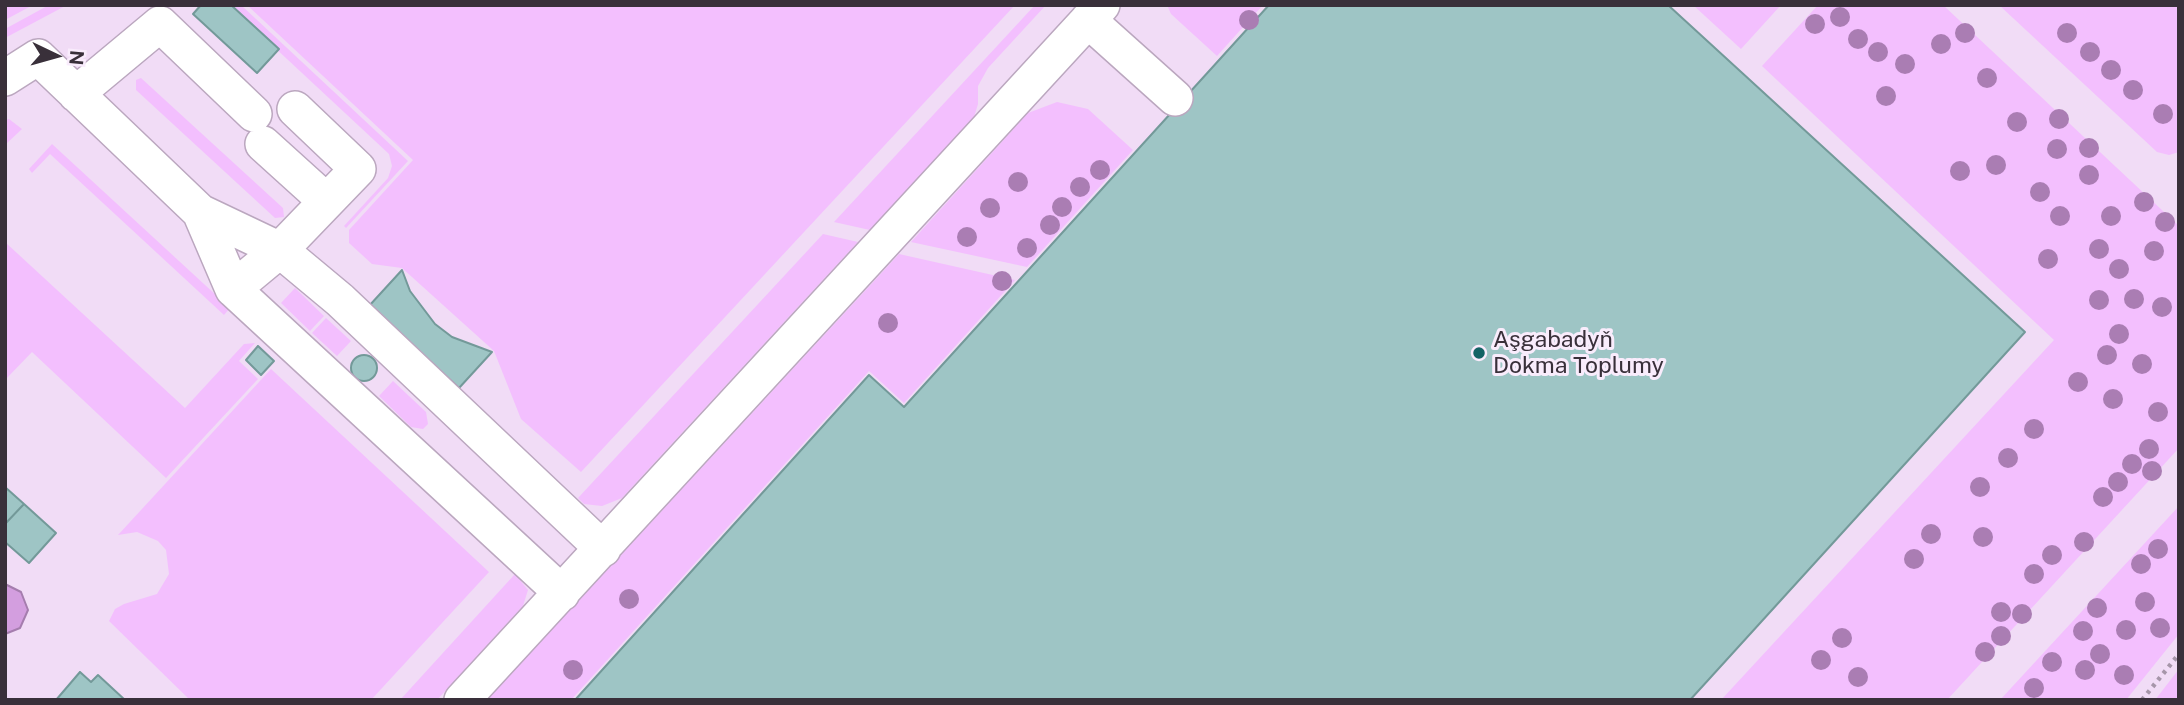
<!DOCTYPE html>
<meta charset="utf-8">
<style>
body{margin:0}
#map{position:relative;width:2184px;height:705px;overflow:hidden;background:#f1dcf6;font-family:"Public Sans",sans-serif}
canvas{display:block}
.frame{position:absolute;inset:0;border:7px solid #39303a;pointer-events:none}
.north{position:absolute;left:21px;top:21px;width:70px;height:70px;-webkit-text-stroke:5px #f9ecfc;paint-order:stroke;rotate:95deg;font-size:19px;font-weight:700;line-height:28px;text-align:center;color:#39303a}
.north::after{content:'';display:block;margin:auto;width:24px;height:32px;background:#39303a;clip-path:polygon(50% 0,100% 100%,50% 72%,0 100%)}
</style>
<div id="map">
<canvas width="2184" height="705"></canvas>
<div class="frame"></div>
<div class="north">N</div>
</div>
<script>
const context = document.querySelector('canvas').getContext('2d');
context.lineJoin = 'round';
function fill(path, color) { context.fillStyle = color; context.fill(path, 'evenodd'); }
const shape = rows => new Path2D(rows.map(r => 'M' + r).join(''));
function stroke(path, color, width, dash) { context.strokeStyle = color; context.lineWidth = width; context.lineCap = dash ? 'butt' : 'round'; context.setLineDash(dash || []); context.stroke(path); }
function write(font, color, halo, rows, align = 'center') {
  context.font = font + ' "Public Sans",sans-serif'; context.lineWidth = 6; context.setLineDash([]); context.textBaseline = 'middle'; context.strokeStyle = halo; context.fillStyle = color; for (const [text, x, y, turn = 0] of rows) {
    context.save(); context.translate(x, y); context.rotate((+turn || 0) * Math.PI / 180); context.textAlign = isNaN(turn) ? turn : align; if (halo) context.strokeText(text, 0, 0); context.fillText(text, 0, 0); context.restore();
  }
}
fill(shape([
 [5,5,33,5,5,20],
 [49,5,67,5,5,38,5,29],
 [229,5,241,5,408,161,346,228,344,226,388,178,392,166,389,154],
 [247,5,1015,5,581,472,521,419,494,351,402,268,372,264,349,243,349,230,413,160],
 [1035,5,1046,5,988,68,978,86,978,104,974,117,870,230,834,222],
 [1167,5,1263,5,1217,56,1171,14],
 [1693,5,1781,5,1741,49],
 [1818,5,1943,5,2179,226,2179,448,1947,700,1721,700,2054,340,1762,66],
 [1999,5,2179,5,2179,152,2169,155,2157,152],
 [141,78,283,208,284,217,275,218,136,90,136,80],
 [1057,102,1088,109,1133,150,1027,267,911,242,1028,113],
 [9,119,22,129,5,145,5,120],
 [52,144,230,308,224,315,50,154,32,173,29,169],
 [823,234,858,242,622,498,602,506,584,504,578,498],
 [5,242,185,408,244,344,255,343,239,361,258,379,166,478,32,352,5,380],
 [899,254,1015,280,904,403,869,371,571,700,487,700],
 [295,288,324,316,310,331,281,303],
 [326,318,351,341,337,356,312,333],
 [271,369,489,572,371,700,190,700,109,621,115,609,124,604,157,594,169,574,166,550,158,541,137,532,118,535],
 [393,381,426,412,428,424,423,429,411,427,379,396],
 [2179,506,2179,634,2126,700,2000,700],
 [515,574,528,590,523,606,437,700,400,700],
 [2179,669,2179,700,2155,700]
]), '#f3bffe');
const water = shape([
 [5,584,21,592,28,610,20,628,5,634,5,584]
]);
fill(water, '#d39edf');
stroke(water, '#a57dae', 2);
const building = shape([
 [201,5,231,5,279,49,257,73,193,14,201,5],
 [1269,5,1668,5,2025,332,1690,700,575,700,869,375,904,407,1269,5],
 [402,270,410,291,435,324,452,337,492,352,459,388,369,306,402,270],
 [258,346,274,361,261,375,246,360,258,346],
 '351 368a13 13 0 1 1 26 0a13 13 0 1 1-26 0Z',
 [5,487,24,504,5,524,5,487],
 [24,504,56,533,29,563,5,542,5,524,24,504],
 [80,672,91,682,98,675,125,700,56,700,80,672]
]);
fill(building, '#9ec5c5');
stroke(building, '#739999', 2);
const minor = shape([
 [1088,20,1175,98],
 [5,78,38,57,200,212,280,250,340,300,603,549],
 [76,94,160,24,254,114],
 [263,144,326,201],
 [200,212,233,289,562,593],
 [233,289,280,250,358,169,295,109],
 [462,700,1102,5]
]);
stroke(minor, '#bba7bf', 38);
stroke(shape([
 [2142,700,2179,654]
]), '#a696a9', 4.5, [3.5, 5]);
stroke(minor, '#fff', 35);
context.fillStyle = '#aa7db3';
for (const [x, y] of [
 [1840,17],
 [1249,20],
 [1815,24],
 [1965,33],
 [2067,33],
 [1858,39],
 [1941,44],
 [1878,52],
 [2090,52],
 [1905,64],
 [2111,70],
 [1987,78],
 [2133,90],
 [1886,96],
 [2163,114],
 [2059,119],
 [2017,122],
 [2089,148],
 [2057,149],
 [1996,165],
 [1100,170],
 [1960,171],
 [2089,175],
 [1018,182],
 [1080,187],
 [2040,192],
 [2144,202],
 [1062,207],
 [990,208],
 [2060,216],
 [2111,216],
 [2165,222],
 [1050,225],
 [967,237],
 [1027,248],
 [2099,249],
 [2154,251],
 [2048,259],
 [2119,269],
 [1002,281],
 [2134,299],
 [2099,300],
 [2162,307],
 [888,323],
 [2119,334],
 [2107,355],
 [2142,364],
 [2078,382],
 [2113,399],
 [2158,412],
 [2034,429],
 [2149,449],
 [2008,458],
 [2132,464],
 [2152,471],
 [2118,482],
 [1980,487],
 [2103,497],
 [1931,534],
 [1983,537],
 [2084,542],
 [2158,549],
 [2052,555],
 [1914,559],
 [2141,564],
 [2034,574],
 [629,599],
 [2145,602],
 [2097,608],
 [2001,612],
 [2022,614],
 [2160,628],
 [2126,630],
 [2083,631],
 [2001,636],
 [1842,638],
 [1985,652],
 [2100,654],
 [1821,660],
 [2052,662],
 [573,670],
 [2085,670],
 [2124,675],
 [1858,677],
 [2034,688]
]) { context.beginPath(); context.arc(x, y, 10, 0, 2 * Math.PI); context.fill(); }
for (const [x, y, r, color] of [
 [1479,353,7,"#136365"]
]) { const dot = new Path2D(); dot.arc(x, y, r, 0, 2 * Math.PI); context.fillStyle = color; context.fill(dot); stroke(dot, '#f9ecfc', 2.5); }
write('23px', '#39303a', '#f9ecfc', [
 ["Aşgabadyň",1493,340],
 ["Dokma Toplumy",1493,366]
], 'left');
</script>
